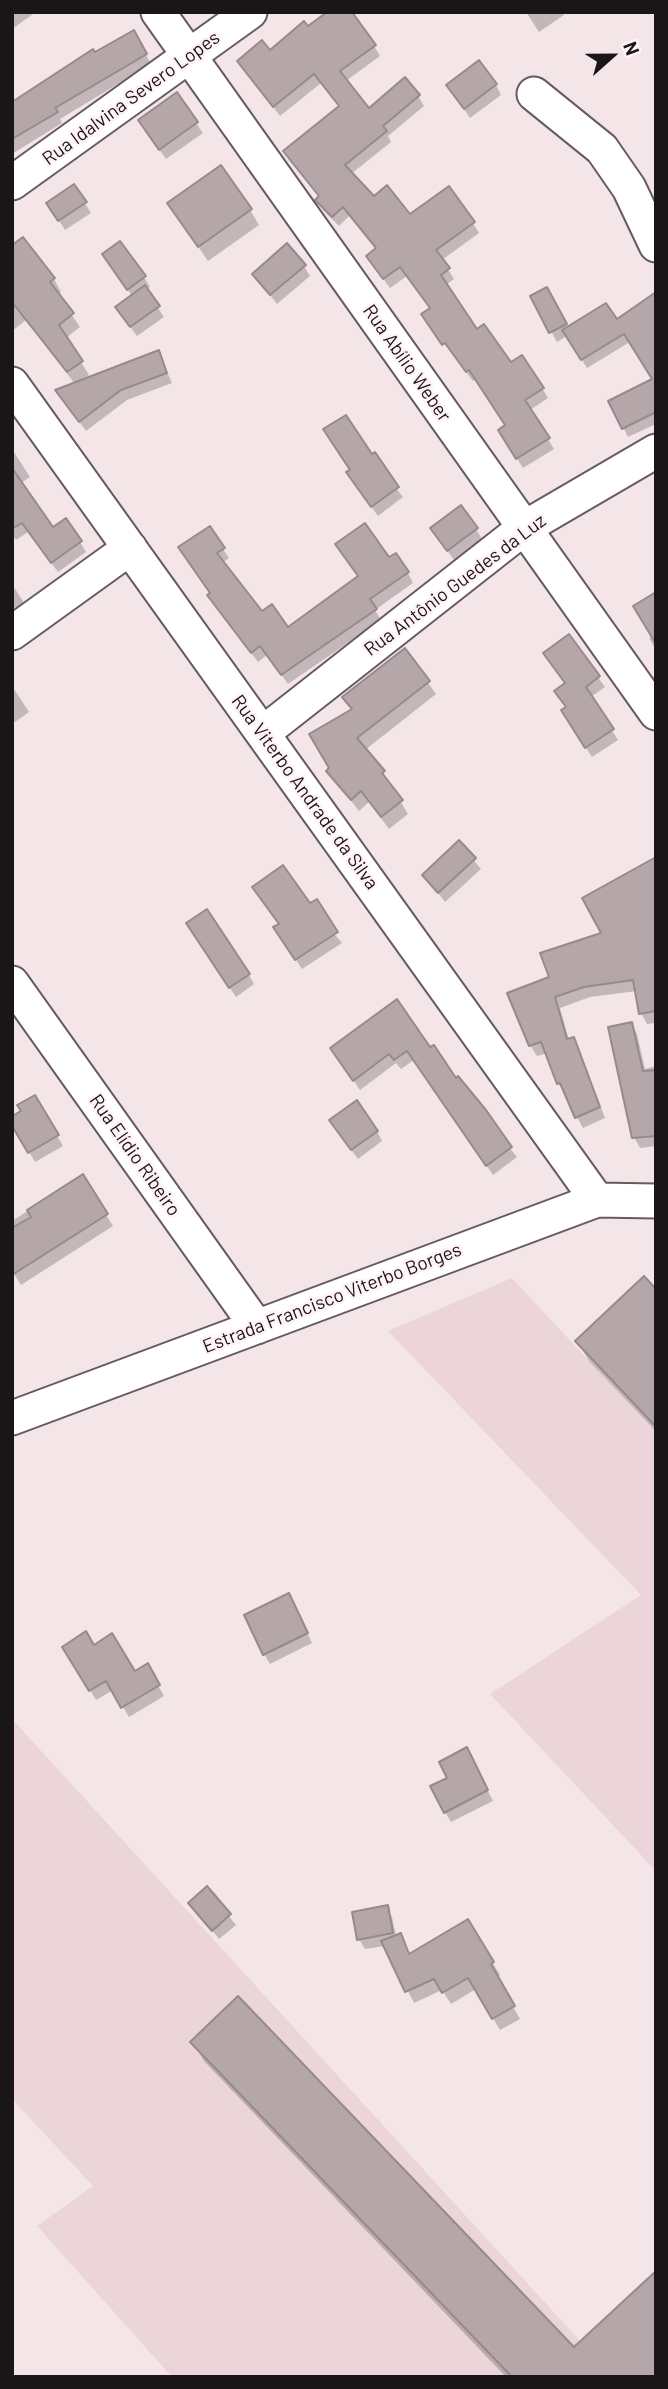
<!DOCTYPE html>
<meta charset="utf-8">
<style>
body{margin:0}
#map{position:relative;width:668px;height:2389px;overflow:hidden;background:#f4e5e8;font-family:Barlow,sans-serif}
canvas{display:block}
.frame{position:absolute;inset:0;border:14px solid #1a1516;pointer-events:none}
.north{position:absolute;left:577px;top:21px;width:70px;height:70px;-webkit-text-stroke:5px #fff3f5;paint-order:stroke;rotate:69deg;font-size:19px;font-weight:700;line-height:28px;text-align:center;color:#1a1516}
.north::after{content:'';display:block;margin:auto;width:24px;height:32px;background:#1a1516;clip-path:polygon(50% 0,100% 100%,50% 72%,0 100%)}
</style>
<div id="map">
<canvas width="668" height="2389"></canvas>
<div class="frame"></div>
<div class="north">N</div>
</div>
<script>
const context = document.querySelector('canvas').getContext('2d');
context.lineJoin = 'round';
function fill(path, color) { context.fillStyle = color; context.fill(path, 'evenodd'); }
const shape = rows => new Path2D(rows.map(r => 'M' + r).join(''));
function stroke(path, color, width, dash) { context.strokeStyle = color; context.lineWidth = width; context.lineCap = dash ? 'butt' : 'round'; context.setLineDash(dash || []); context.stroke(path); }
function write(font, color, halo, rows, align = 'center') {
  context.font = font + ' Barlow,sans-serif'; context.lineWidth = 5; context.setLineDash([]); context.textBaseline = 'middle'; context.strokeStyle = halo; context.fillStyle = color; for (const [text, x, y, turn = 0] of rows) {
    context.save(); context.translate(x, y); context.rotate((+turn || 0) * Math.PI / 180); context.textAlign = isNaN(turn) ? turn : align; if (halo) context.strokeText(text, 0, 0); context.fillText(text, 0, 0); context.restore();
  }
}
fill(shape([
 [512,1278,656,1433,656,1871,490,1694,641,1595,388,1331],
 [12,1719,613,2377,172,2377,37,2226,93,2186,12,2099]
]), '#ecd5da');
fill(shape([
 [12,12,36,12,12,29],
 [526,12,562,12,564,15,539,32],
 [308,29,374,46,380,56,346,81,369,111,418,96,424,106,388,136,391,142,351,174,374,198,409,216,473,223,479,233,442,260,454,279,446,285,476,332,511,365,542,388,548,398,530,410,554,449,523,468,506,441,507,426,476,379,473,381,429,324,432,309,407,276,390,288,374,266,377,250,350,215,339,226,323,210,317,200,320,198,285,152,340,107,321,83,280,116,239,61,269,52],
 [133,32,151,64,60,119,62,123,12,154,12,110,94,54],
 [496,85,501,95,470,118,448,86],
 [177,95,203,133,166,159,146,131],
 [74,186,91,213,65,230,54,213],
 [169,204,250,210,259,225,208,261],
 [23,239,54,279,61,292,58,295,80,327,66,338,89,375,81,381,158,352,172,383,127,400,86,431,63,400,75,384,26,320,12,331,12,248],
 [110,265,144,277,150,287,146,290,164,317,137,336,123,317,132,296],
 [304,266,310,276,277,304,254,274],
 [546,290,568,329,616,322,656,303,656,424,628,437,610,401,653,378,630,342,587,368,567,336,557,342,532,297],
 [12,449,30,477,21,483,52,529,80,542,86,552,58,572,28,532,16,540,12,534],
 [371,457,403,497,378,516,354,483],
 [432,529,476,529,482,539,454,560],
 [223,549,229,558,222,563,261,613,287,629,389,560,408,573,413,583,375,610,381,620,288,684,267,655,258,662,215,605,209,596,211,594,186,558],
 [12,584,24,603,12,610],
 [656,594,656,650,649,638,653,636],
 [569,636,605,687,591,697,618,740,592,757,569,721],
 [405,651,436,694,365,750,383,772,408,814,389,829,369,802,359,811,328,771,352,710,345,697],
 [12,686,29,712,12,724],
 [459,842,481,869,445,902,424,875],
 [656,859,656,1023,647,1024,641,1013,637,991,590,997,560,1008,569,1040,573,1039,579,1050,605,1118,583,1128,559,1084,547,1053,537,1056,530,1045,551,978,604,934],
 [310,906,342,943,302,969,281,937],
 [194,934,249,975,254,984,236,997],
 [632,1024,637,1034,645,1069,656,1066,656,1146,640,1148,634,1137],
 [332,1049,430,1049,517,1157,493,1175,414,1060,401,1069,396,1063,360,1090],
 [34,1097,63,1146,35,1162,12,1122],
 [337,1131,377,1131,382,1141,358,1159],
 [82,1176,113,1226,21,1285,12,1271,12,1221],
 [656,1292,656,1432,589,1361,578,1342],
 [294,1605,312,1643,270,1664,264,1654],
 [64,1647,135,1673,147,1666,164,1696,129,1717,113,1690,96,1700],
 [472,1760,493,1801,451,1822,445,1812,449,1778],
 [207,1889,236,1925,219,1939,191,1903],
 [387,1907,392,1917,396,1936,400,1935,410,1956,467,1921,500,1975,496,1977,520,2019,500,2030,476,1989,451,2004,442,1990,414,2003,385,1946,365,1949,359,1939],
 [193,2042,574,2350,656,2377,506,2377,204,2061]
]), '#0003');
const building = shape([
 [327,12,352,12,376,45,340,71,369,108,405,77,420,95,383,126,387,131,345,165,374,196,387,185,410,214,449,186,475,222,436,250,450,268,441,275,477,329,484,324,511,362,522,355,544,388,525,400,550,438,516,459,498,430,505,425,469,370,466,372,445,343,442,345,421,314,430,308,400,267,383,279,366,256,376,248,343,207,332,217,315,200,319,196,283,151,339,106,314,74,273,107,237,61,262,40,270,50,304,21,308,26,327,12],
 [134,30,147,54,55,108,58,112,12,139,12,102,93,49,95,52,134,30],
 [479,60,497,84,464,109,446,85,479,60],
 [177,92,198,122,159,150,138,120,177,92],
 [221,165,252,209,198,247,167,203,221,165],
 [74,184,87,202,58,221,46,203,74,184],
 [23,237,55,278,50,282,74,313,59,325,83,361,67,372,12,302,12,245,23,237],
 [120,241,146,276,127,290,102,254,120,241],
 [287,243,306,265,270,295,252,274,287,243],
 [145,285,160,306,130,327,115,307,145,285],
 [547,287,567,324,549,333,530,296,547,287],
 [656,292,656,412,622,429,608,401,652,379,624,334,581,360,562,330,606,303,617,319,656,292],
 [159,350,167,373,121,390,79,422,55,390,159,350],
 [346,415,372,454,375,452,399,487,371,507,346,472,350,470,323,429,346,415],
 [12,468,53,527,66,518,82,541,51,563,22,523,12,529,12,468],
 [461,505,478,528,447,551,430,528,461,505],
 [365,523,389,557,396,553,409,572,370,599,377,609,281,675,260,646,251,653,207,595,210,593,178,547,210,526,225,548,217,553,262,611,272,604,288,627,358,576,335,544,365,523],
 [656,592,656,644,633,606,656,592],
 [569,634,600,676,586,687,614,729,585,748,561,710,566,707,554,691,565,683,543,653,569,634],
 [405,648,430,681,357,738,385,771,382,773,403,800,381,817,361,791,351,800,326,771,329,768,309,734,352,709,342,697,405,648],
 [459,840,476,858,438,893,422,875,459,840],
 [656,857,656,1011,639,1014,633,980,584,987,555,997,567,1039,574,1037,600,1107,575,1118,560,1083,557,1084,541,1042,529,1046,507,993,549,977,540,953,601,933,582,898,656,857],
 [283,865,310,903,317,899,338,932,295,960,273,927,279,924,252,887,283,865],
 [207,909,250,974,229,988,186,923,207,909],
 [397,999,430,1047,434,1045,456,1078,458,1076,486,1110,512,1147,486,1166,407,1051,394,1060,389,1054,353,1081,330,1048,397,999],
 [632,1022,643,1071,656,1070,656,1136,632,1138,608,1027,632,1022],
 [35,1095,59,1135,28,1153,12,1126,12,1116,21,1111,17,1105,35,1095],
 [357,1100,378,1131,351,1150,329,1120,357,1100],
 [83,1174,108,1214,12,1275,12,1228,31,1217,27,1210,83,1174],
 [644,1276,656,1289,656,1427,575,1341,644,1276],
 [289,1593,308,1633,263,1655,244,1615,289,1593],
 [86,1631,94,1645,112,1633,135,1671,148,1663,160,1685,121,1708,106,1681,89,1691,62,1647,86,1631],
 [467,1747,488,1790,444,1813,430,1786,447,1778,439,1762,467,1747],
 [207,1886,231,1914,212,1931,188,1903,207,1886],
 [388,1905,393,1933,357,1940,352,1912,388,1905],
 [468,1919,494,1962,491,1964,515,2006,492,2019,468,1978,442,1993,434,1979,405,1992,381,1941,401,1933,409,1954,468,1919],
 [238,1996,574,2347,656,2271,656,2377,512,2377,190,2042,238,1996]
]);
fill(building, '#b5a7a9');
stroke(building, '#97898c', 2);
const minor = shape([
 [158,12,656,713],
 [534,94,602,149,629,188,656,245],
 [12,183,250,12],
 [12,384,597,1200],
 [12,633,130,548],
 [263,733,524,528,656,451],
 [12,983,257,1327],
 [12,1418,597,1200,656,1201]
]);
stroke(minor, '#685b5e', 37);
stroke(minor, '#fff', 33);
write('19px', '#1a1516', '#fff3f5', [
 ["Rua Idalvina Severo Lopes",131,98,-36],
 ["Rua Abílio Weber",407,363,55],
 ["Rua Antônio Guedes da Luz",455,585,-37],
 ["Rua Viterbo Andrade da Silva",305,792,54],
 ["Rua Elídio Ribeiro",135,1155,55],
 ["Estrada Francisco Viterbo Borges",332,1298,-21]
]);
</script>
